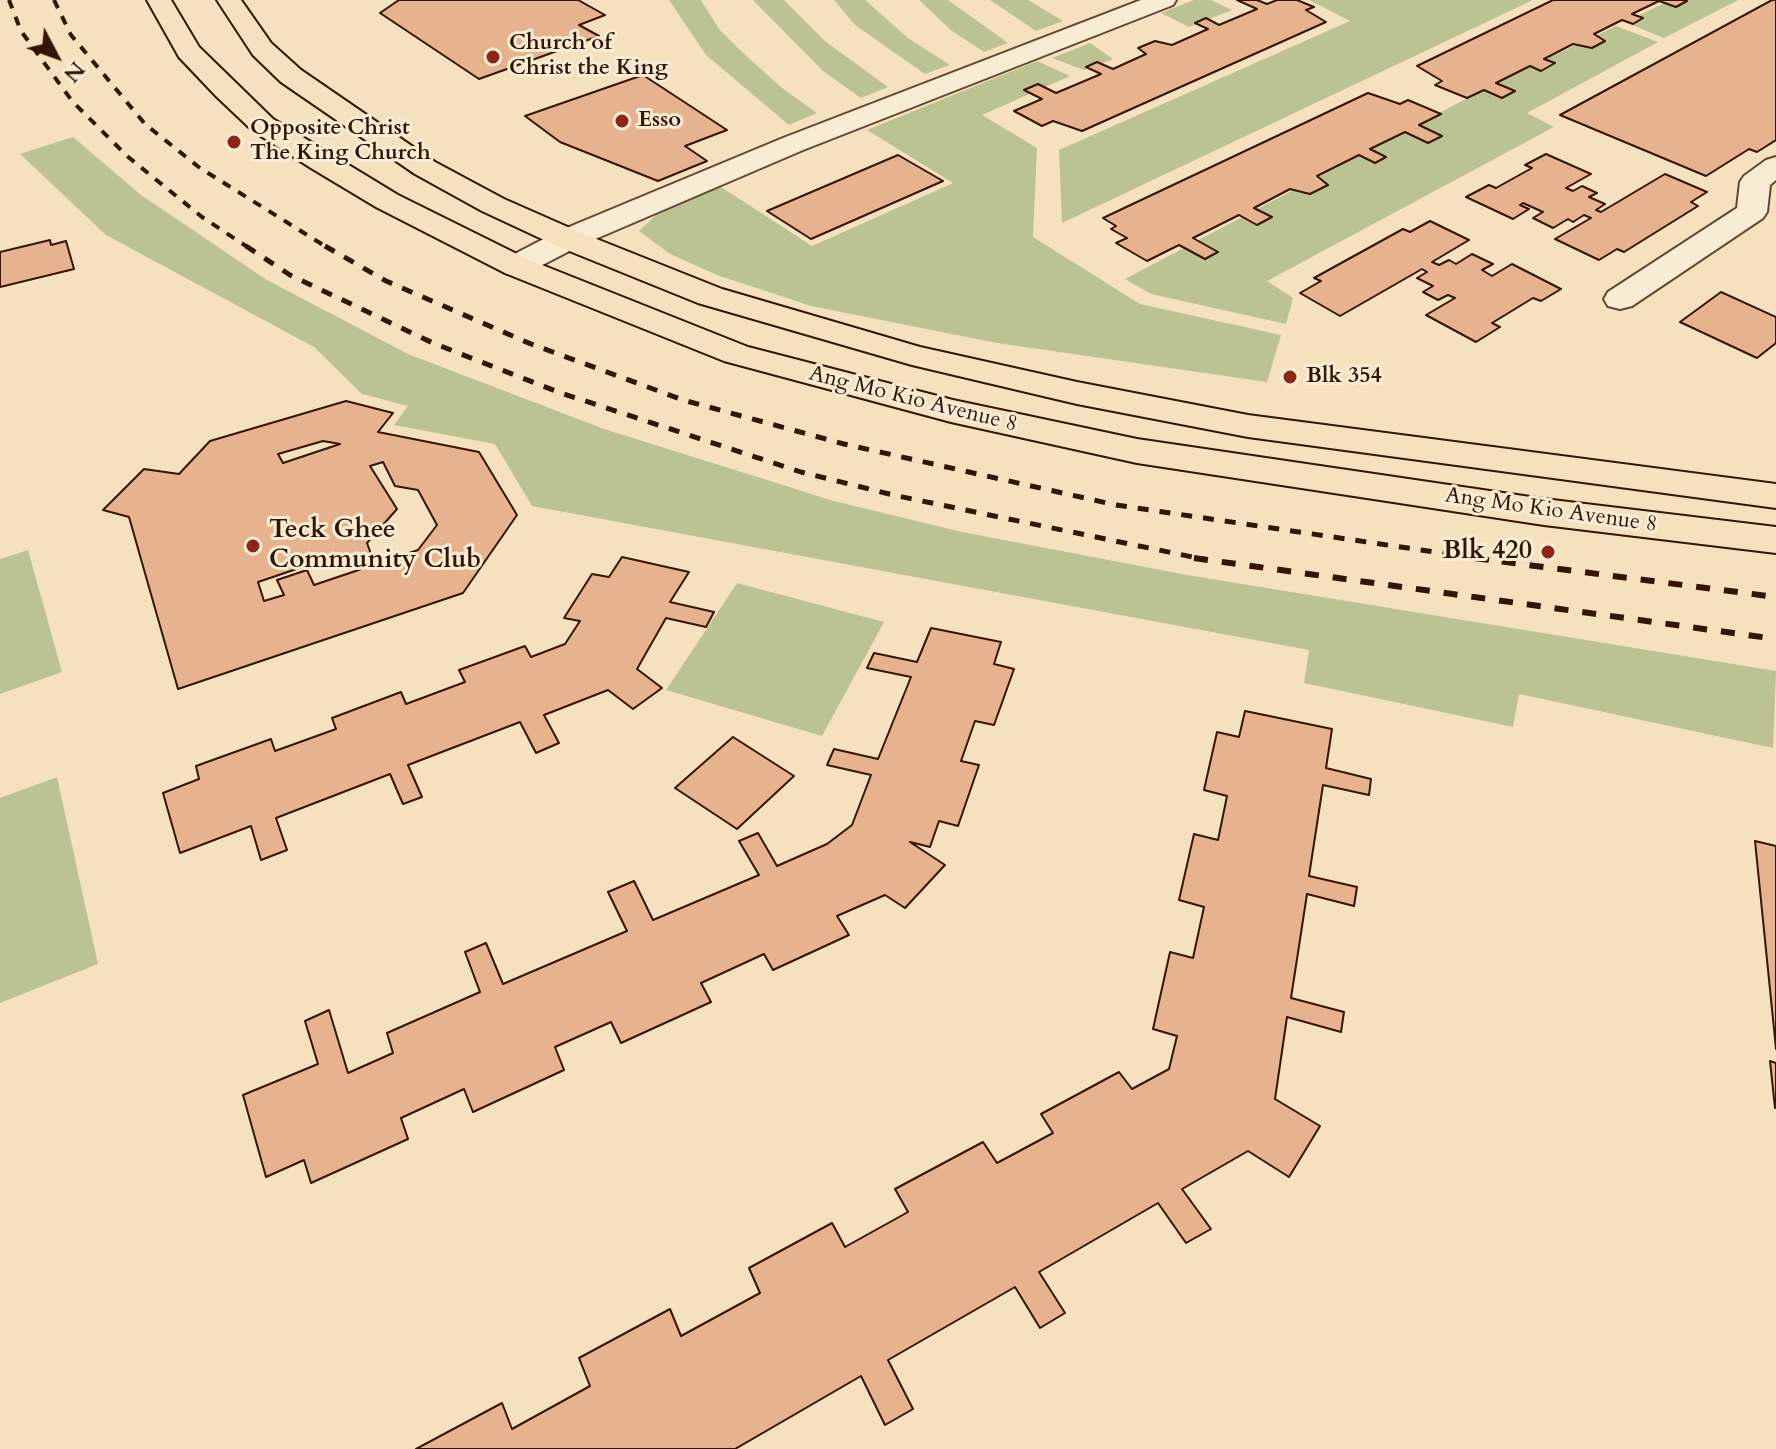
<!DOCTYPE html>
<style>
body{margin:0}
#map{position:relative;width:1776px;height:1449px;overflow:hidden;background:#f6e1bf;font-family:Cardo,serif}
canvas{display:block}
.north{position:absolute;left:16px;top:16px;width:80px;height:80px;-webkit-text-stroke:6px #f9ecd5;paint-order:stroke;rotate:131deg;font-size:22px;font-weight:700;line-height:32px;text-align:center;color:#341405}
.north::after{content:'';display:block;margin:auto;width:28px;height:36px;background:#341405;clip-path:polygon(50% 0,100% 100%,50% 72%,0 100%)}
</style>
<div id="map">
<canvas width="1776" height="1449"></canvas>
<div class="north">N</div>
</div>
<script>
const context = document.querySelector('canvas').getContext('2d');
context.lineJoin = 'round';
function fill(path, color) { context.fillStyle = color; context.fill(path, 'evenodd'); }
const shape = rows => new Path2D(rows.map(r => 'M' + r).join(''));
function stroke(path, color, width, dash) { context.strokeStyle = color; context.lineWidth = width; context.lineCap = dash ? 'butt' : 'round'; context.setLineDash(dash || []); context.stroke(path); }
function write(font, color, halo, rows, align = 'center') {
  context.font = font + ' Cardo,serif'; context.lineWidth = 6; context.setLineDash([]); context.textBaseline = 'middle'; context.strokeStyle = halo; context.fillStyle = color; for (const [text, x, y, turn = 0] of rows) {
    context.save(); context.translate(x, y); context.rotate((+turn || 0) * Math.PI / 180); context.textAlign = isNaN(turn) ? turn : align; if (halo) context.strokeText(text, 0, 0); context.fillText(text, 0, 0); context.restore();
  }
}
fill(shape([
 [669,0,701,0,719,29,740,50,782,88,817,113,789,125,706,55],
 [753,0,784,0,826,42,888,87,861,98,823,71],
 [834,0,865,0,908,38,950,65,925,74,855,25],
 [919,0,948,0,1008,43,984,52,952,31],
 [990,0,1028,0,1063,21,1036,31],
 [1194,0,1211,0,1232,10,1189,27,1161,13],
 [1309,0,1533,0,1062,223,1059,150,1350,21],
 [1671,0,1738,0,1664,38,1625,22],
 [1616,26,1658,42,1527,113,1554,127,1267,281,1293,298,1286,324,1151,294,1125,279,1496,83],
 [1090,43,1113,59,1084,70,1052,58],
 [1037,61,1070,76,982,115,1037,148,1033,237,1140,304,1281,335,1267,382,997,343,811,306,717,275,670,254,639,231,664,208,721,187,812,246,953,183,867,130],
 [73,137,141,195,267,280,408,354,604,429,834,501,962,532,1187,575,1776,671,1773,748,1519,694,1513,727,1304,683,1309,650,532,506,495,444,394,425,408,406,362,394,314,347,106,235,20,154],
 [28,550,62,672,0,694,0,559],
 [737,583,884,622,822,736,666,690],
 [57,777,98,964,0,1003,0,798]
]), '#bbc392');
const building = shape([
 [399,0,578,0,605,15,579,25,599,36,479,79,380,13,399,0],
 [1237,0,1257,0,1267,4,1277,0,1297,0,1314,7,1306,10,1326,22,1082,131,1053,121,1042,126,1014,111,1042,99,1024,90,1038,84,1056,93,1101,74,1086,67,1097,62,1113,69,1146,54,1138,48,1155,41,1172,45,1208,29,1195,23,1206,18,1219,25,1257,9,1237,0],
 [1553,0,1683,0,1687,1,1676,7,1659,1,1632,14,1643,18,1633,24,1622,20,1594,34,1605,41,1592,48,1573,44,1544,59,1555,63,1541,71,1530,66,1496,83,1515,91,1502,98,1484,90,1467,98,1435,85,1442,81,1417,66,1553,0],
 [1772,0,1776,0,1776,140,1757,152,1749,149,1706,176,1560,115,1772,0],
 [643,75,727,130,685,146,707,161,658,181,560,142,525,116,643,75],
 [1368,93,1400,104,1408,100,1441,114,1419,125,1442,136,1428,143,1405,132,1370,149,1386,157,1375,163,1359,155,1317,176,1328,185,1310,194,1290,189,1254,208,1272,217,1257,225,1239,215,1193,238,1218,252,1205,259,1179,245,1147,261,1116,243,1127,238,1111,229,1116,226,1103,218,1368,93],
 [1546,154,1591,174,1566,188,1573,191,1582,186,1597,193,1589,197,1605,204,1596,210,1601,212,1665,174,1707,192,1691,202,1698,206,1624,252,1617,249,1599,260,1555,239,1591,218,1584,215,1573,222,1568,219,1553,228,1533,218,1543,212,1523,203,1520,205,1529,209,1513,219,1466,197,1489,185,1496,188,1532,168,1525,165,1546,154],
 [898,155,943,181,811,239,767,211,898,155],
 [1430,221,1469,240,1432,262,1439,265,1449,260,1456,264,1472,254,1493,264,1482,270,1492,276,1512,264,1561,289,1541,301,1533,298,1492,323,1500,327,1476,342,1426,315,1455,298,1448,295,1438,300,1423,292,1433,286,1417,278,1427,272,1422,269,1340,316,1300,293,1321,281,1314,278,1403,229,1410,232,1430,221],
 [50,240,51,245,66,241,74,269,0,287,0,252,50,240],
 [1721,292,1776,317,1776,343,1757,358,1680,322,1721,292],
 [346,401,393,413,378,432,479,452,517,515,463,593,178,689,129,517,103,510,144,469,179,474,210,441,346,401],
 [323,441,340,444,283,463,278,454,323,441],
 [383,462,395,486,418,490,437,525,418,550,314,585,307,570,277,580,284,595,264,601,258,582,341,554,344,563,371,554,367,543,397,509,370,466,383,462],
 [622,557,689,572,670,602,714,612,706,627,666,618,637,669,662,688,633,709,608,690,544,715,559,743,536,753,520,722,408,765,422,797,403,804,390,774,276,818,287,850,261,860,251,826,180,853,163,793,199,779,196,766,271,739,275,751,336,729,332,718,401,692,406,704,465,682,459,670,525,646,531,657,565,644,580,621,564,618,592,574,609,577,622,557],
 [931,628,1001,642,994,664,1014,669,994,725,975,721,961,761,979,765,958,826,939,821,930,847,910,842,945,865,905,908,885,895,837,916,849,935,773,970,764,954,701,983,711,1002,621,1043,611,1022,555,1047,564,1070,473,1112,464,1089,401,1118,408,1139,311,1183,304,1160,266,1177,243,1095,318,1064,305,1021,329,1010,348,1073,393,1053,387,1033,480,992,465,952,486,943,503,984,627,931,608,892,634,881,653,920,759,875,739,841,758,833,777,866,827,844,852,825,871,775,827,765,834,749,878,759,911,677,867,668,874,653,917,662,931,628],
 [1245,711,1332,729,1326,768,1371,779,1369,795,1323,785,1309,876,1357,887,1354,906,1307,894,1291,998,1344,1012,1341,1032,1287,1017,1275,1099,1320,1126,1289,1177,1248,1151,1182,1189,1211,1229,1186,1243,1158,1203,1039,1272,1065,1313,1040,1328,1015,1287,888,1360,913,1409,885,1425,861,1376,735,1449,416,1449,502,1403,512,1429,590,1386,579,1358,670,1309,681,1336,760,1293,749,1268,832,1223,845,1247,908,1212,895,1189,983,1142,997,1163,1053,1133,1041,1114,1119,1072,1132,1089,1169,1069,1177,1036,1153,1029,1170,952,1193,958,1204,907,1179,900,1194,834,1218,840,1227,796,1204,790,1217,732,1239,737,1245,711],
 [733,737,794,776,737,829,675,788,733,737],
 [1755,841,1776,846,1776,1049,1755,841],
 [1770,1061,1776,1063,1776,1108,1775,1108,1770,1061]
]);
fill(building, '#e7b38f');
stroke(building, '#341405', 2);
const minor = shape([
 [1141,0,1176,0,1173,5,803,150,579,246,527,273,516,276,505,273,500,266,505,259,557,232,783,138,1141,0],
 [1776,157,1776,180,1770,185,1767,212,1763,218,1632,306,1620,309,1608,306,1604,299,1608,292,1737,208,1740,182,1744,176,1766,160,1776,157]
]);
const major = shape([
 [147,0,171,0,199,47,273,119,398,195,527,259,748,347,953,400,1137,439,1544,499,1776,527,1776,553,1544,525,1137,463,951,422,724,361,505,273,376,207,311,168,253,131,216,96,179,57,147,0],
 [217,0,241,0,271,43,301,70,435,162,504,199,579,232,722,289,920,347,1077,382,1248,415,1776,484,1776,508,1248,437,1077,404,912,365,698,303,557,246,482,211,415,174,281,82,253,55,217,0]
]);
stroke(minor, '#644734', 4);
stroke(major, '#341405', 4);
fill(minor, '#f9ecd5');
fill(major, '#f6e1bf');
stroke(shape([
 [9,0,21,31,72,101,127,156,202,217,249,248],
 [54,0,71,35,145,124,200,168,328,248]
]), '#341405', 4, [9, 9]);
stroke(shape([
 [246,246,290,275,433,343,558,392,801,472,893,495,1207,560],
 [325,246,386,281,531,344,683,400,844,444,1116,505,1489,560]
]), '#341405', 5, [11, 11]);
stroke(shape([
 [1194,558,1776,639],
 [1474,558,1776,597]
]), '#341405', 6, [14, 14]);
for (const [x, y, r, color] of [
 [493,57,8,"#8f2418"],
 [622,121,8,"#8f2418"],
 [234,142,8,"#8f2418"],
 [1290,377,8,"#8f2418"],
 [253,546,8,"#8f2418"],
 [1548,552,8,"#8f2418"]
]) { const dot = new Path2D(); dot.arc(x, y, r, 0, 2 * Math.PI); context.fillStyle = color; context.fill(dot); stroke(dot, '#f9ecd5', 3); }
write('bold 22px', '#341405', '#f9ecd5', [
 ["Church of",509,44],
 ["Christ the King",509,69],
 ["Esso",638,121],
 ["Opposite Christ",250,129],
 ["The King Church",250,154],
 ["Blk 354",1306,377]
], 'left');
write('22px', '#341405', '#f9ecd5', [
 ["Ang Mo Kio Avenue 8",913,400,14],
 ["Ang Mo Kio Avenue 8",1551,511,8]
]);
write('bold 26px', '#341405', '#f9ecd5', [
 ["Teck Ghee",269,531],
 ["Community Club",269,561],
 ["Blk 420",1532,552,"right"]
], 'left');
</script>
